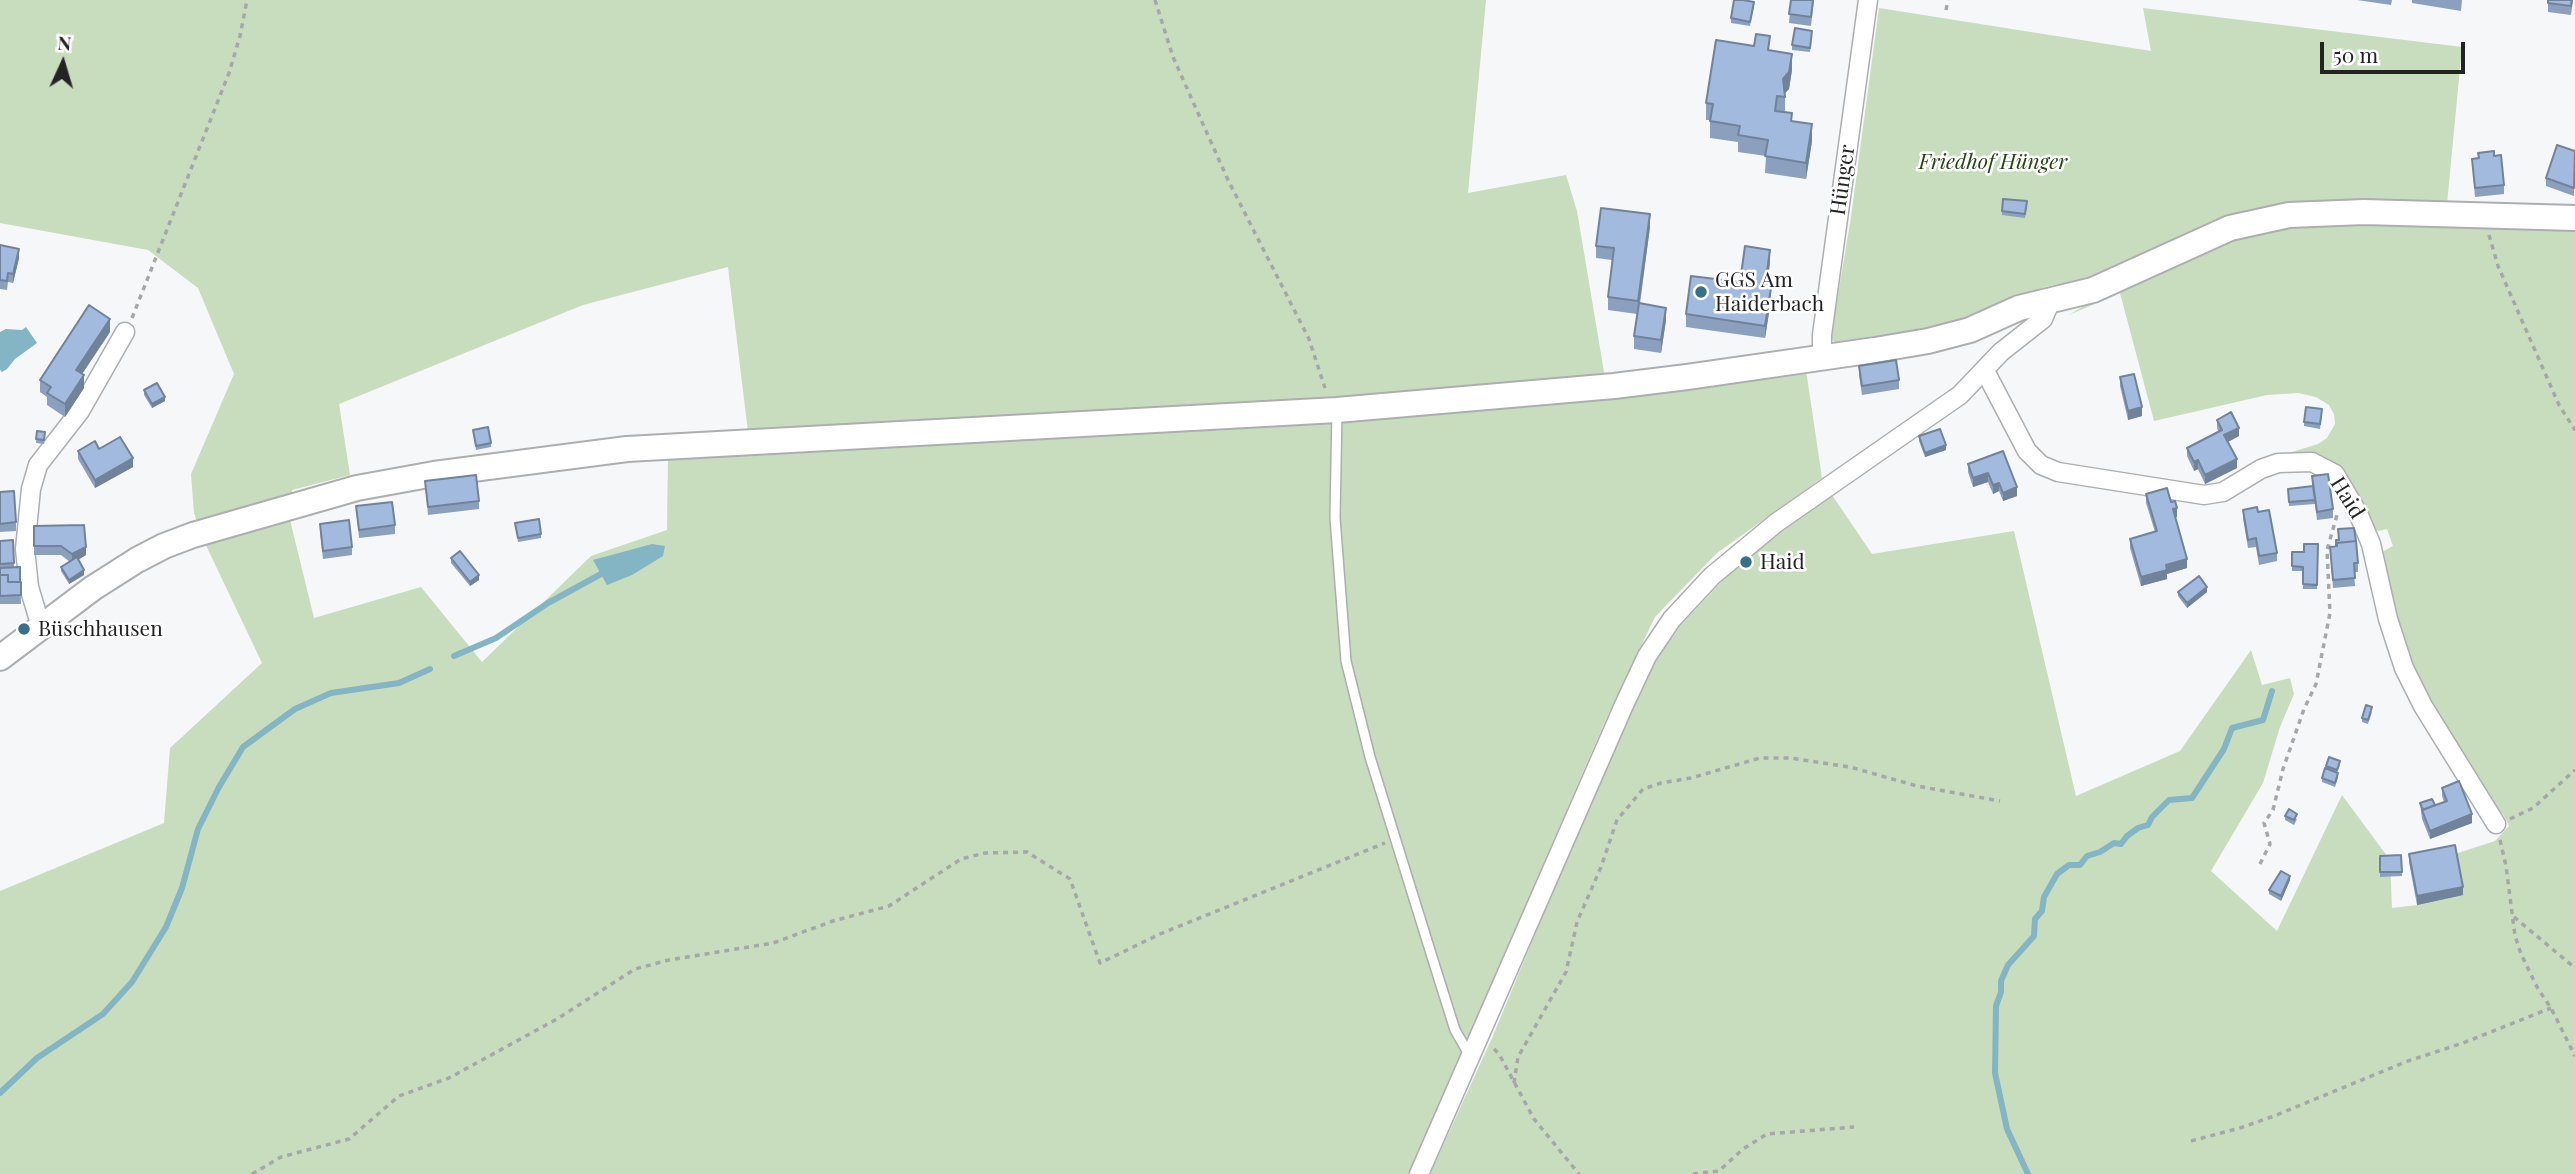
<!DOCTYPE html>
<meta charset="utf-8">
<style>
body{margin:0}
#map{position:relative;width:2575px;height:1174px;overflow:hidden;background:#f5f7f9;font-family:"Playfair Display",serif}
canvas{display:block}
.north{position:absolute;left:28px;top:28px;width:70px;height:70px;-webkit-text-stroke:5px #fff;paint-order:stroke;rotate:4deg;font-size:19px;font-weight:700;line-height:28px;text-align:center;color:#232324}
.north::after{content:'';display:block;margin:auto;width:24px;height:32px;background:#232324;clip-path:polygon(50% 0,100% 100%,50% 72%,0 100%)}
.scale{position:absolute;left:2320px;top:42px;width:145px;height:32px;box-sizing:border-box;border:4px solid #232324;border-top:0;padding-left:9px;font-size:21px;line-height:24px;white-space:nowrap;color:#232324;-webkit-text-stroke:5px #fff;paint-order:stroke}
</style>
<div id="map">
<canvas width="2575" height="1174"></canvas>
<div class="north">N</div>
<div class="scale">50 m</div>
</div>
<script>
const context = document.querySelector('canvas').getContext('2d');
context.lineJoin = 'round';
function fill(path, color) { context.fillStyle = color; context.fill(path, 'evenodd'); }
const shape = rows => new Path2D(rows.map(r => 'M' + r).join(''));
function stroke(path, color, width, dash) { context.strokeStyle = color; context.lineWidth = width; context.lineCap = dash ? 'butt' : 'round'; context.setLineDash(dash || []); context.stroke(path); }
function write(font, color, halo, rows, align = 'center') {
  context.font = font + ' "Playfair Display",serif'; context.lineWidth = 5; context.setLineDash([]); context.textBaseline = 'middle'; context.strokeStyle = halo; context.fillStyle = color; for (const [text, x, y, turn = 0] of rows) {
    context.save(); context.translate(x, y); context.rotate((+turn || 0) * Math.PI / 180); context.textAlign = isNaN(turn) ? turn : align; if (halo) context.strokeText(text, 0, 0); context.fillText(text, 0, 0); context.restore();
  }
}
fill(shape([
 [0,0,1486,0,1468,193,1566,175,1577,211,1605,378,1317,401,748,432,728,267,583,305,339,404,350,475,292,490,290,520,314,618,421,587,482,662,591,556,667,530,668,456,1806,370,1822,478,1717,553,1655,617,1606,719,1409,1174,0,1174,0,891,164,823,170,748,262,663,203,539,194,513,191,474,234,374,198,288,148,250,0,223],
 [1879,8,2151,51,2143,8,2462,47,2447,204,2575,229,2575,1174,1430,1174,1492,1038,1587,809,1656,660,1681,625,1742,560,1830,492,1872,554,2014,531,2076,796,2180,751,2251,650,2262,685,2290,678,2294,694,2280,727,2263,783,2211,871,2277,931,2342,795,2390,860,2392,908,2417,905,2455,854,2495,841,2509,826,2503,814,2484,798,2423,695,2401,648,2381,556,2384,551,2393,546,2387,529,2379,531,2372,529,2348,484,2279,456,2318,444,2327,438,2335,424,2334,414,2329,405,2316,397,2298,393,2267,395,2154,421,2120,293,2069,315,2098,297,2103,275,2045,287,1969,318,1925,330,1836,344,1831,337,1851,217]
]), '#c8dcbe');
fill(shape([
 [26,327,37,343,15,359,7,369,2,372,0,370,0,332,6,329,22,330],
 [652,544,665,546,663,556,632,575,607,585,593,560]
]), '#84b5c4');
stroke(shape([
 [454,656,496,638,548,603,601,574],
 [0,1093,37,1058,103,1014,132,982,166,927,182,888,198,829,219,787,243,747,295,709,331,693,399,683,430,669],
 [2028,1174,2007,1129,1995,1073,1996,1006,2001,992,2001,981,2008,965,2034,936,2035,919,2042,911,2044,897,2057,874,2069,865,2080,865,2087,856,2100,852,2114,843,2121,844,2127,836,2138,828,2148,825,2152,817,2169,800,2192,798,2224,749,2232,728,2263,720,2272,691]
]), '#84b5c4', 6);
const lane = shape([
 [1337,411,1335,518,1346,661,1370,757,1433,960,1455,1030,1470,1056]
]);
const street = shape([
 [1822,359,1822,335,1868,0],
 [1985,371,2027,451,2041,465,2058,472,2204,495,2223,492,2261,469,2278,463,2312,462,2335,474,2358,513,2371,544,2388,619,2404,668,2423,706,2496,824],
 [41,627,29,587,25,549,31,489,38,465,80,411,125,332],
 [1419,1174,1624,705,1647,656,1672,619,1712,576,1776,523,1960,395,2001,352,2043,319,2051,300]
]);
const secondary = shape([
 [0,658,93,588,137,560,164,546,193,535,357,488,434,474,627,449,1337,410,1614,386,1687,377,1875,350,1928,341,1970,330,2019,308,2093,290,2230,228,2289,215,2364,212,2575,218]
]);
stroke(lane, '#acaeaf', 12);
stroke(street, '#acaeaf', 21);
stroke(secondary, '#acaeaf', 28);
stroke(shape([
 [1155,0,1173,57,1228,180,1309,339,1325,388],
 [1946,10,1948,0],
 [2489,235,2498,266,2559,405,2575,430],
 [132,318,229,73,240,36,247,0],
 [2510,819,2533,808,2575,770],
 [2500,840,2506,866,2515,936,2521,954,2538,989,2551,1008,2575,1056],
 [2260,864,2270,844,2264,823,2273,810,2283,769,2304,709,2316,684,2330,613,2327,550,2337,515],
 [2514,917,2575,968],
 [1494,1049,1499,1054,1534,1119,1579,1174],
 [1514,1083,1518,1057,1566,972,1577,922,1601,867,1617,820,1643,789,1661,783,1691,778,1760,758,1790,758,1850,767,1917,786,2000,801],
 [2191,1141,2240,1128,2274,1116,2408,1061,2463,1043,2551,1008],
 [252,1174,281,1157,349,1139,399,1096,449,1078,557,1019,635,969,669,960,773,943,833,921,889,906,961,859,985,853,1027,852,1070,879,1100,963,1160,934,1385,843],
 [1693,1174,1719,1171,1743,1149,1767,1134,1854,1127]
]), '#a5a7a8', 3.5, [5, 5]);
stroke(lane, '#fff', 9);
stroke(street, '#fff', 18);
stroke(secondary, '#fff', 24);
fill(shape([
 [1791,0,1814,0,1811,26,1789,23],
 [2357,0,2392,0,2391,5],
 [2412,0,2462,0,2461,11,2412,3],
 [2548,0,2573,0,2571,15,2548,12],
 [1754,6,1750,26,1731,23,1731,18],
 [1812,35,1810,52,1792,50,1792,45],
 [1770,50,1792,70,1789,89,1785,93,1785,112,1792,121,1812,141,1806,179,1765,173,1766,156,1738,152,1738,142,1710,138,1710,120,1706,120,1706,103],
 [2575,151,2574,196,2546,186,2546,178],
 [2478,153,2494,156,2504,185,2504,194,2475,197,2472,159,2478,158],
 [2027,206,2025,218,2002,215,2002,211],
 [1650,227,1640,304,1666,320,1661,353,1634,349,1634,336,1637,314,1608,310,1608,297,1612,260,1596,258,1596,246],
 [0,245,19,258,13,283,8,282,7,290,0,289],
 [1770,262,1767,287,1771,300,1765,338,1686,327,1686,314,1740,282],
 [110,332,82,374,84,388,65,417,47,405,47,397,40,392,40,380],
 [1859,366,1899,380,1899,389,1862,395,1859,375],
 [2120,377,2142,416,2128,420,2120,386],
 [144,390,165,401,152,408,144,395],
 [2322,414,2320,429,2304,426,2304,422],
 [2217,420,2239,436,2228,442,2237,468,2205,484,2198,469,2194,471,2187,456,2187,448,2218,431,2217,428],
 [473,430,491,443,491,447,476,450],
 [37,431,45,432,44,444,36,443],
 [1919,436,1946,450,1925,457,1919,441],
 [99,449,133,467,95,488,78,459,78,451],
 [2003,451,2017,496,2003,501,1999,491,1993,494,1988,482,1973,487,1968,472,1968,464],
 [2312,476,2333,509,2333,518,2317,520,2315,504,2289,506,2288,489,2312,487],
 [425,481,479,501,479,509,428,515],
 [0,492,16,522,16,531,0,532],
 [2146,494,2171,502,2177,517,2175,517,2187,568,2167,574,2167,579,2141,586,2130,548,2130,539,2155,532,2146,503],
 [356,506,395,525,395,534,359,538],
 [2243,510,2258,512,2277,553,2277,561,2259,565,2256,547,2248,548,2243,518],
 [515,523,541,534,541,538,518,542],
 [320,524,352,547,352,555,323,559,320,532],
 [34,526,86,555,78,560,84,575,69,584,61,571,61,567,70,562,61,555,34,555],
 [13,540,14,567,20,567,21,604,0,604,0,541],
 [2318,544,2317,589,2303,589,2303,571,2292,571,2292,552,2304,552],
 [2330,547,2358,563,2358,572,2354,572,2355,586,2333,588],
 [451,558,479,580,470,586,451,563],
 [2178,592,2207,592,2187,608,2178,596],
 [2372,712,2368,724,2362,722,2362,718],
 [2340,765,2337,773,2338,778,2335,787,2322,782,2322,778,2326,769,2326,766],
 [2442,788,2472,823,2430,839,2422,819,2420,803,2435,805,2444,802,2442,796],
 [2285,816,2297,819,2294,825,2285,820],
 [2409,854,2463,895,2417,905,2409,862],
 [2401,855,2402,876,2380,877,2380,856],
 [2290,880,2281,901,2269,894,2269,890]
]), '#8ba0be');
fill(shape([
 [1792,54,1792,70,1789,89,1783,95,1783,79],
 [1812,124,1812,141,1806,179,1806,163],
 [1650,214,1650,227,1638,314,1638,301],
 [19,249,19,258,13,283,13,274],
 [1770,250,1770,262,1765,299,1765,286],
 [1771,288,1771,300,1765,338,1765,326],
 [1666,308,1666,320,1661,353,1661,340],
 [110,319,110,332,76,383,76,370],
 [84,375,84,388,65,417,65,404],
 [165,397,165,401,152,408,152,404],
 [2142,407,2142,416,2128,420,2128,411],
 [2239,428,2239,436,2224,444,2224,435],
 [1946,445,1946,450,1925,457,1925,453],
 [133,458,133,467,95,488,95,480],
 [2237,459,2237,468,2205,484,2205,475],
 [2198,460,2198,469,2194,471,2194,462],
 [1988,473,1988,482,1973,487,1973,478],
 [1999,483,1999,491,1993,494,1993,485],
 [2017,487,2017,496,2003,501,2003,493],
 [2177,508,2177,517,2173,518,2173,509],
 [86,547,86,555,72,563,72,554],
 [2187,559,2187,568,2167,574,2167,579,2141,586,2141,577,2166,565],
 [84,570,84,575,69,584,69,580],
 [479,575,479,580,470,586,470,582],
 [2207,587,2207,592,2187,608,2187,603],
 [2472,814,2472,823,2430,839,2430,831],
 [2290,876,2290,880,2281,901,2281,896],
 [2463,887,2463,895,2417,905,2417,896]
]), '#71829b');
const building = shape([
 [1734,0,1743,0,1754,2,1750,22,1731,18,1734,0],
 [1791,0,1813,0,1811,17,1789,14,1791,0],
 [2548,0,2572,0,2571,6,2548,3,2548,0],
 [1795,28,1812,31,1810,48,1792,45,1795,28],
 [1756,34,1770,36,1768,50,1792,54,1789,72,1783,79,1785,97,1777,96,1775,111,1792,113,1791,121,1812,124,1806,163,1765,156,1768,140,1738,135,1740,126,1710,121,1713,104,1706,103,1716,40,1754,46,1756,34],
 [2557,145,2575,151,2574,188,2546,178,2557,145],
 [2494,151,2494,156,2501,155,2504,185,2475,188,2472,159,2479,158,2478,153,2494,151],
 [2003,199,2027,201,2025,214,2002,211,2003,199],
 [1601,208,1650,214,1638,301,1608,297,1614,248,1596,246,1601,208],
 [0,245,19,249,13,274,8,273,7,281,0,280,0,245],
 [1745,246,1770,250,1765,286,1771,288,1765,326,1686,314,1691,276,1740,282,1745,246],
 [1639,303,1666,308,1661,340,1634,336,1639,303],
 [89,305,110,319,76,370,84,375,65,404,47,393,51,387,40,380,89,305],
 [1896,360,1899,380,1862,386,1859,366,1896,360],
 [2134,374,2142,407,2128,411,2120,377,2134,374],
 [157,383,165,397,152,404,144,390,157,383],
 [2306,407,2322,409,2320,424,2304,422,2306,407],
 [2231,412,2239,428,2224,435,2237,459,2205,475,2198,460,2194,462,2187,448,2222,430,2217,420,2231,412],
 [488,427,491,443,476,446,473,430,488,427],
 [1940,429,1946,445,1925,453,1919,436,1940,429],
 [37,431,45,432,44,440,36,439,37,431],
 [120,437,133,458,95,480,78,451,95,441,99,449,120,437],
 [2003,451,2017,487,2003,493,1999,483,1993,485,1988,473,1973,478,1968,464,2003,451],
 [2328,474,2333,509,2317,512,2312,476,2328,474],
 [476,475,479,501,428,507,425,481,476,475],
 [2313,486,2315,500,2289,502,2288,489,2313,486],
 [2167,488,2171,502,2175,501,2177,508,2173,509,2187,559,2166,565,2167,570,2141,577,2130,539,2157,531,2146,494,2167,488],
 [14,491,16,522,0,524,0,492,14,491],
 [392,502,395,525,359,530,356,506,392,502],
 [2257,507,2258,512,2269,510,2277,553,2259,556,2256,538,2248,540,2243,510,2257,507],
 [539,519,541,534,518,538,515,523,539,519],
 [349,520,352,547,323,551,320,524,349,520],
 [84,525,86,547,72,554,61,546,34,546,34,526,84,525],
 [2354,528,2356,541,2337,543,2336,546,2336,540,2339,540,2338,529,2354,528],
 [13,540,14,563,0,564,0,541,13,540],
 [2356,541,2358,563,2354,563,2355,578,2333,580,2330,547,2337,546,2337,543,2356,541],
 [2304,544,2318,544,2317,585,2303,584,2303,567,2292,566,2292,552,2304,552,2304,544],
 [460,551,479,575,470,582,451,558,460,551],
 [77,557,84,570,69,580,61,567,77,557],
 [20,567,20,582,8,582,8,575,0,575,0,568,20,567],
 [0,575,8,575,8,582,21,582,21,595,0,596,0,575],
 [2199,576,2207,587,2187,603,2178,592,2199,576],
 [2366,705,2372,707,2368,720,2362,718,2366,705],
 [2329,757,2340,761,2337,770,2326,766,2329,757],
 [2325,768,2338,773,2335,783,2322,778,2325,768],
 [2459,781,2472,814,2430,831,2422,810,2447,801,2442,788,2459,781],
 [2432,799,2435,805,2423,810,2420,803,2432,799],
 [2289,809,2297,814,2294,820,2285,816,2289,809],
 [2455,845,2463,887,2417,896,2409,854,2455,845],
 [2401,855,2402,872,2380,872,2380,856,2401,855],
 [2281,871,2290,876,2281,896,2269,890,2281,871]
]);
fill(building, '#a2badd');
stroke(building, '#71829b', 2);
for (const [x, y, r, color] of [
 [1701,292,7,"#367189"],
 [1746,562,7,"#367189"],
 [24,629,7,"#367189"]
]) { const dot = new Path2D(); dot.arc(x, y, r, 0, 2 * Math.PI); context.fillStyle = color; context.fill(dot); stroke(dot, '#fff', 2.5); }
write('italic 21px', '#274613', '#fff', [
 ["Friedhof Hünger",1993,162]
]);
write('21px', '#232324', '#fff', [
 ["Hünger",1843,180,-82],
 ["Haid",2347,498,58]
]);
write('21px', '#232324', '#fff', [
 ["GGS Am",1715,280],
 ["Haiderbach",1715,304],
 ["Haid",1760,562],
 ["Büschhausen",38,629]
], 'left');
</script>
